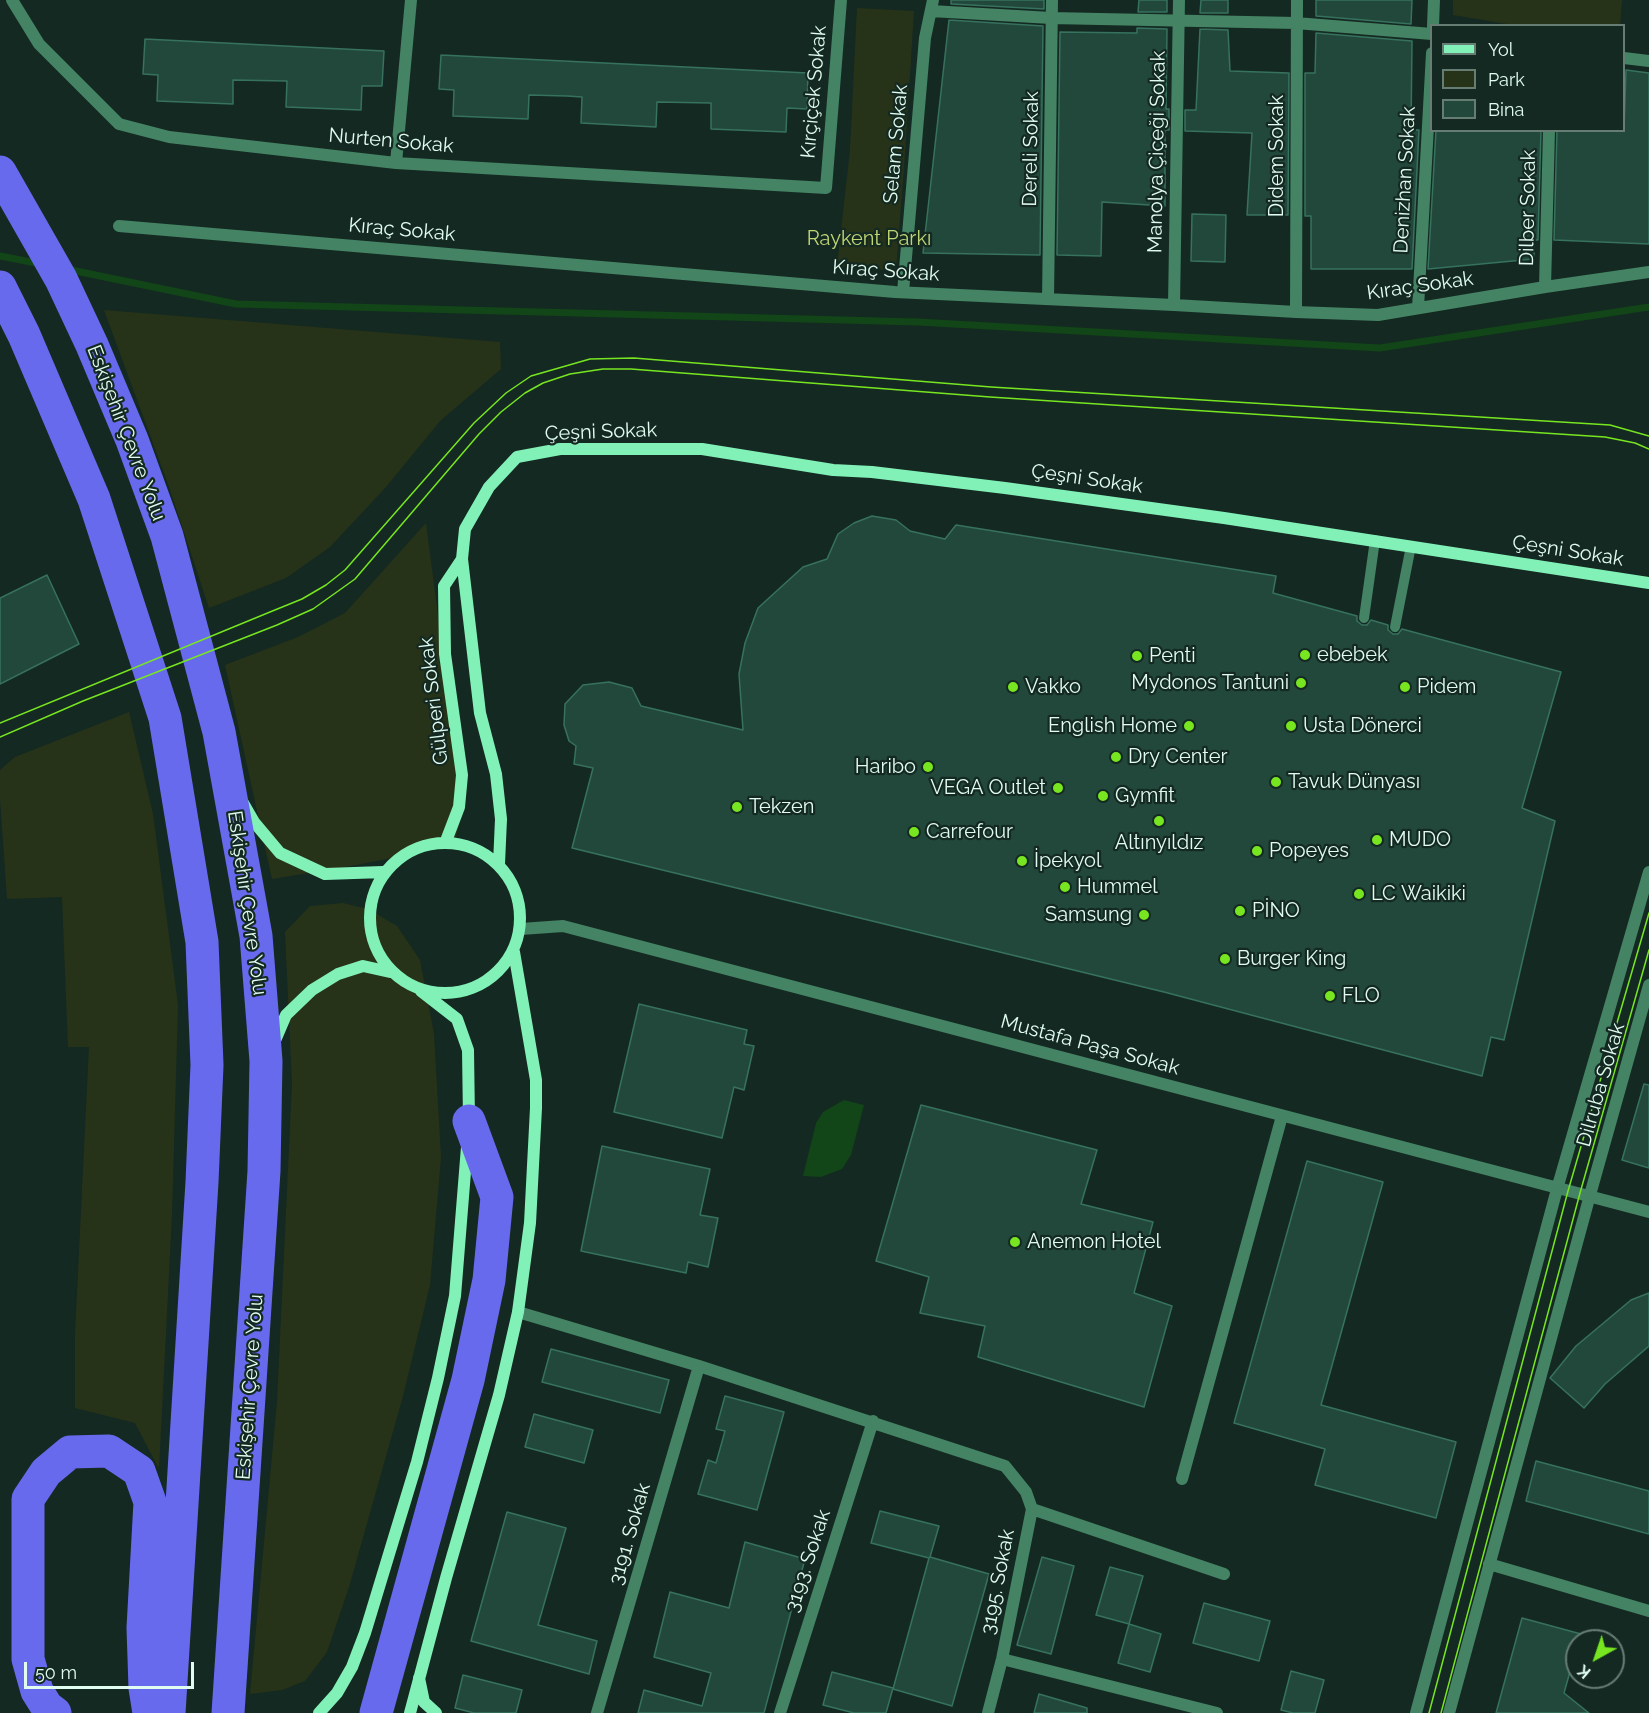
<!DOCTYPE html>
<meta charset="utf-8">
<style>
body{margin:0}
#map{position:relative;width:1649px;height:1713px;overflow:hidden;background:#142922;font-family:Raleway,sans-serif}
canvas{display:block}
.legend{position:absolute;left:1430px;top:24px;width:195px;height:108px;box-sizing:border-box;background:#142922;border:2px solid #667d74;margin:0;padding:8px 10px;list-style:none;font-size:18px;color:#e0fcf0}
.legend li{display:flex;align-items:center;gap:12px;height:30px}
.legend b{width:30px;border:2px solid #667d74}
.north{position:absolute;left:1565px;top:1629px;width:60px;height:60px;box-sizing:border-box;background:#142922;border:2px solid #667d74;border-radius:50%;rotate:220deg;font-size:16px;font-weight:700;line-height:24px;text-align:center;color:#e0fcf0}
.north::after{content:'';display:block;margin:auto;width:21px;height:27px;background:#77e621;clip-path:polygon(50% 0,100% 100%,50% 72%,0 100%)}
.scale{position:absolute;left:24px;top:1662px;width:170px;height:27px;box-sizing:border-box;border:3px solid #e0fcf0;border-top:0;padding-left:8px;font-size:18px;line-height:21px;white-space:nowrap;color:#e0fcf0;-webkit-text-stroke:4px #142922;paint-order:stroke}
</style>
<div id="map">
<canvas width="1649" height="1713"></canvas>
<ul class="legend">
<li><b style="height:8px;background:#82f1b8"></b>Yol</li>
<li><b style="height:16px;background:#273318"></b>Park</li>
<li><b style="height:16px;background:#22483c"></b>Bina</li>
</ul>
<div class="north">K</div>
<div class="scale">50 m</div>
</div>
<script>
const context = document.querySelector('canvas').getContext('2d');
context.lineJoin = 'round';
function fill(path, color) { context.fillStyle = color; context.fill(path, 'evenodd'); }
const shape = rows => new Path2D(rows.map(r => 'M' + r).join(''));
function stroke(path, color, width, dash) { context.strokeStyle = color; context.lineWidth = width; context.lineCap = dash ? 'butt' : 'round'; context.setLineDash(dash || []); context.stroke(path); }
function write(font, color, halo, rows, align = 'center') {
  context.font = font + ' Raleway,sans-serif'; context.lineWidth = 4.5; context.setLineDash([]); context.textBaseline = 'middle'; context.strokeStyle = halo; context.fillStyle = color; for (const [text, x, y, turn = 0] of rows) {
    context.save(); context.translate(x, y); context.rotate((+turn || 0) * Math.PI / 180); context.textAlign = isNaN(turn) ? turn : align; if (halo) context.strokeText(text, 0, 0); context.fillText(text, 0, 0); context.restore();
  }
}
fill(shape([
 [1453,0,1622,0,1620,26,1513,25,1453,15],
 [857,8,914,11,905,153,896,271,837,266,850,150],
 [104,310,500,342,501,369,440,421,386,487,330,547,286,578,209,608,168,484],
 [426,523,463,808,456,838,417,853,351,866,272,879,225,665,298,637,345,613],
 [129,712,153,814,178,1005,172,1214,159,1469,135,1423,75,1408,75,1334,89,1047,68,1047,62,897,7,899,0,798,0,770,15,757],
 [343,903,368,909,397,926,420,960,434,1034,441,1157,430,1285,403,1396,349,1587,327,1652,305,1681,282,1690,250,1694,277,1402,292,1084,285,932,310,906]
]), '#273318');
fill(shape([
 [844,1100,864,1105,851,1155,842,1169,821,1177,803,1176,816,1123,823,1112]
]), '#124517');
stroke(shape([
 [0,256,41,264],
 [66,269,236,304,918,322,1380,348,1649,307]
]), '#124517', 7);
const building = shape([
 [951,0,1044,0,1044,9,951,4,951,0],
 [1139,0,1167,0,1167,12,1138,12,1139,0],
 [1201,0,1228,0,1228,13,1200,13,1201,0],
 [1316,0,1412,0,1411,24,1316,16,1316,0],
 [949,20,1043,26,1040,255,923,253,949,20],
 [1137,28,1167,29,1166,109,1169,109,1169,130,1165,130,1165,206,1102,202,1101,256,1057,255,1060,32,1137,33,1137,28],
 [1200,29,1228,30,1230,71,1289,73,1288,215,1247,215,1252,133,1185,131,1185,110,1196,110,1200,29],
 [1316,33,1412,41,1411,130,1419,130,1412,269,1311,269,1311,216,1305,216,1305,73,1315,73,1316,33],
 [145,39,384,51,382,86,362,86,361,110,286,107,287,81,233,80,233,104,157,101,158,75,143,74,145,39],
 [441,55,808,73,807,109,787,108,786,132,711,129,711,103,657,102,656,127,581,123,582,97,567,96,529,95,528,119,453,116,454,90,439,89,441,55],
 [1626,70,1649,73,1649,244,1554,240,1557,130,1624,130,1626,70],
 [1436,130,1541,130,1538,240,1534,240,1534,259,1428,269,1436,130],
 [1192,214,1226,215,1225,262,1191,261,1192,214],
 [872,516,896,520,910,531,945,539,956,525,1276,576,1273,593,1357,616,1357,621,1362,625,1367,625,1371,620,1388,625,1388,630,1393,634,1398,634,1402,629,1561,672,1522,808,1555,821,1504,1040,1491,1037,1482,1076,1164,992,572,848,593,768,574,764,576,746,569,741,564,725,565,704,583,685,609,682,632,688,641,706,743,730,739,674,745,643,758,608,803,567,827,559,838,534,854,523,872,516],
 [47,575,79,644,0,684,0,598,47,575],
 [639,1004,747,1030,744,1044,754,1046,744,1090,734,1087,722,1138,614,1112,639,1004],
 [1644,1084,1649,1085,1649,1168,1622,1160,1644,1084],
 [921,1105,1097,1150,1081,1204,1153,1222,1134,1293,1172,1306,1144,1407,978,1357,985,1326,920,1313,929,1277,876,1261,921,1105],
 [602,1146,710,1169,700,1215,718,1218,708,1267,688,1262,686,1273,581,1251,602,1146],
 [1307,1161,1383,1182,1321,1405,1456,1442,1436,1518,1315,1485,1325,1449,1234,1423,1307,1161],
 [1649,1293,1649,1346,1605,1384,1584,1408,1550,1378,1576,1346,1631,1300,1649,1293],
 [551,1349,669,1380,660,1413,542,1382,551,1349],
 [725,1396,784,1412,757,1510,698,1494,708,1460,716,1463,725,1431,716,1429,725,1396],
 [534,1414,593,1430,584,1463,525,1447,534,1414],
 [1536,1461,1649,1491,1649,1534,1526,1501,1536,1461],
 [880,1511,939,1526,930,1557,989,1574,952,1706,893,1689,929,1558,871,1543,880,1511],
 [507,1512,566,1528,538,1625,597,1641,589,1674,471,1641,507,1512],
 [745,1542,805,1559,764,1713,638,1713,644,1690,702,1706,711,1673,654,1657,670,1592,729,1608,745,1542],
 [1042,1557,1074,1566,1051,1654,1017,1645,1042,1557],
 [1110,1567,1143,1576,1129,1624,1096,1615,1110,1567],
 [1204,1603,1270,1621,1259,1661,1193,1643,1204,1603],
 [1522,1618,1581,1634,1579,1641,1577,1641,1577,1647,1564,1693,1589,1713,1496,1713,1522,1618],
 [1129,1624,1161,1634,1150,1672,1118,1663,1129,1624],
 [1291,1671,1324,1680,1315,1713,1293,1713,1281,1710,1291,1671],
 [832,1672,893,1688,886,1713,854,1713,823,1705,832,1672],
 [463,1675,522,1690,516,1713,474,1713,455,1708,463,1675],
 [1039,1694,1087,1708,1087,1713,1034,1713,1039,1694]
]);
fill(building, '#22483c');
stroke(building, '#37725e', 1.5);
stroke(shape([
 [1364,618,1375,540],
 [1395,627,1411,546]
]), '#448364', 10);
stroke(shape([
 [12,0,39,44,119,124,169,137,396,163,826,188,841,0],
 [931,11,1051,18,1296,23,1432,34],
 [1433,26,1434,0],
 [1624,58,1649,61],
 [396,163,411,0],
 [119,226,895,292,1174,305,1296,312,1378,315,1545,287,1649,272],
 [1545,287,1549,130],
 [903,292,925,38,933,0],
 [1048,299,1052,0],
 [1174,305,1179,0],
 [1418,308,1432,53],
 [1296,312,1297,0],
 [521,929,563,926,1649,1212],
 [518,1312,699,1366,1005,1466,1026,1492,1032,1509,1002,1659,988,1713],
 [1182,1479,1282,1116],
 [1032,1509,1224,1574],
 [1489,1564,1649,1611],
 [1002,1659,1217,1713],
 [597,1713,699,1366],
 [780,1713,873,1421],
 [1416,1713,1557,1189,1649,872],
 [1449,1713,1590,1195,1649,985]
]), '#448364', 12);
stroke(shape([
 [243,803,254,822,280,853,325,874,383,872],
 [446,841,459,807,462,775,445,654,444,586,462,559],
 '370 918a75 75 0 1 1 150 0a75 75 0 1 1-150 0Z',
 [499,864,501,819,496,774,480,713,462,559,465,529,489,487,517,457,560,449,702,449,833,470,872,472,1005,488,1224,518,1649,583],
 [421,991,457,1019,468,1050,469,1120],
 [274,1043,286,1015,312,990,338,974,363,966,390,972],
 [419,1678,424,1702,436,1713],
 [319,1713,337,1693,352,1667,365,1633,417,1462,438,1378,455,1296,467,1147],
 [410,1713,446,1578,499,1395,518,1312,530,1223,536,1108,536,1080,514,952]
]), '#82f1b8', 12);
stroke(shape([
 [0,172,61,279,92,345,132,440,167,536,219,732,256,936,266,1061,264,1171,228,1713],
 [0,287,24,335,94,499,165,718,202,942,207,1065,202,1182,169,1713],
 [55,1713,47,1707,37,1691,28,1659,28,1499,46,1472,70,1452,109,1451,139,1471,150,1502,143,1628,145,1688,149,1713],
 [376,1713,468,1380,489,1280,497,1197,469,1121]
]), '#686aee', 33);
stroke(shape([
 [0,723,270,612,302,599,326,585,345,570,474,423,506,393,531,376,590,359,634,358,991,387,1610,425,1649,436],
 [0,737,83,701,277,625,313,609,355,579,479,434,501,412,525,393,543,383,570,374,603,369,631,369,990,397,1605,437,1635,443,1649,449],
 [1429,1713,1568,1191,1649,913],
 [1441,1713,1580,1193,1649,950]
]), '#77e621', 1.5);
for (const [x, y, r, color] of [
 [1305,655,6,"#77e621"],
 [1137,656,6,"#77e621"],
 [1301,683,6,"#77e621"],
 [1013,687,6,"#77e621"],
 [1405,687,6,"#77e621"],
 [1189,726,6,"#77e621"],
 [1291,726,6,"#77e621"],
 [1116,757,6,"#77e621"],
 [928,767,6,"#77e621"],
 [1276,782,6,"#77e621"],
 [1058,788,6,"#77e621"],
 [1103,796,6,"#77e621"],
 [737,807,6,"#77e621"],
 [1159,821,6,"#77e621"],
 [914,832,6,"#77e621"],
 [1377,840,6,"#77e621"],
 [1257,851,6,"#77e621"],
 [1022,861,6,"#77e621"],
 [1065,887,6,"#77e621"],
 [1359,894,6,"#77e621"],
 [1240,911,6,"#77e621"],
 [1144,915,6,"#77e621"],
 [1225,959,6,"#77e621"],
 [1330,996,6,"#77e621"],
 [1015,1242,6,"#77e621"]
]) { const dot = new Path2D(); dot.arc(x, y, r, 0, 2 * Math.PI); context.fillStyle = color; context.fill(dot); stroke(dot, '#142922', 2); }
write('20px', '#e0fcf0', '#142922', [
 ["Kırçiçek Sokak",814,92,-85],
 ["Nurten Sokak",391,141,5],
 ["Selam Sokak",896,144,-85],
 ["Dereli Sokak",1031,149,-89],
 ["Manolya Çiçeği Sokak",1157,152,-89],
 ["Didem Sokak",1277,156,-90],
 ["Denizhan Sokak",1405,180,-87],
 ["Dilber Sokak",1528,208,-89],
 ["Kıraç Sokak",402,230,5],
 ["Kıraç Sokak",886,271,4],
 ["Kıraç Sokak",1420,286,-8],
 ["Çeşni Sokak",601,432,-2],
 ["Eskişehir Çevre Yolu",126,433,69],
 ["Çeşni Sokak",1087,479,8],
 ["Çeşni Sokak",1568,551,9],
 ["Gülperi Sokak",434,701,-97],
 ["Eskişehir Çevre Yolu",247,903,82],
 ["Mustafa Paşa Sokak",1090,1045,15],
 ["Dilruba Sokak",1601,1085,-74],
 ["Eskişehir Çevre Yolu",250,1387,-86],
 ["3191. Sokak",630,1534,-74],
 ["3193. Sokak",808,1561,-72],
 ["3195. Sokak",998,1582,-79]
]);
write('20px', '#c0d573', '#142922', [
 ["Raykent Parkı",869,239]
]);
write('20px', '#e0fcf0', '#142922', [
 ["ebebek",1317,655],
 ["Penti",1149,656],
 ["Mydonos Tantuni",1289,683,"right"],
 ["Vakko",1025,687],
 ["Pidem",1417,687],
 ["English Home",1177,726,"right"],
 ["Usta Dönerci",1303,726],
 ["Dry Center",1128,757],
 ["Haribo",916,767,"right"],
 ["Tavuk Dünyası",1288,782],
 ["VEGA Outlet",1046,788,"right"],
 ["Gymfit",1115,796],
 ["Tekzen",749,807],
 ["Carrefour",926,832],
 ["MUDO",1389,840],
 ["Altınyıldız",1159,843,"center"],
 ["Popeyes",1269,851],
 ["İpekyol",1034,861],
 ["Hummel",1077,887],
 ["LC Waikiki",1371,894],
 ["PİNO",1252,911],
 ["Samsung",1132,915,"right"],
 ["Burger King",1237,959],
 ["FLO",1342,996],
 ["Anemon Hotel",1027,1242]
], 'left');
</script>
